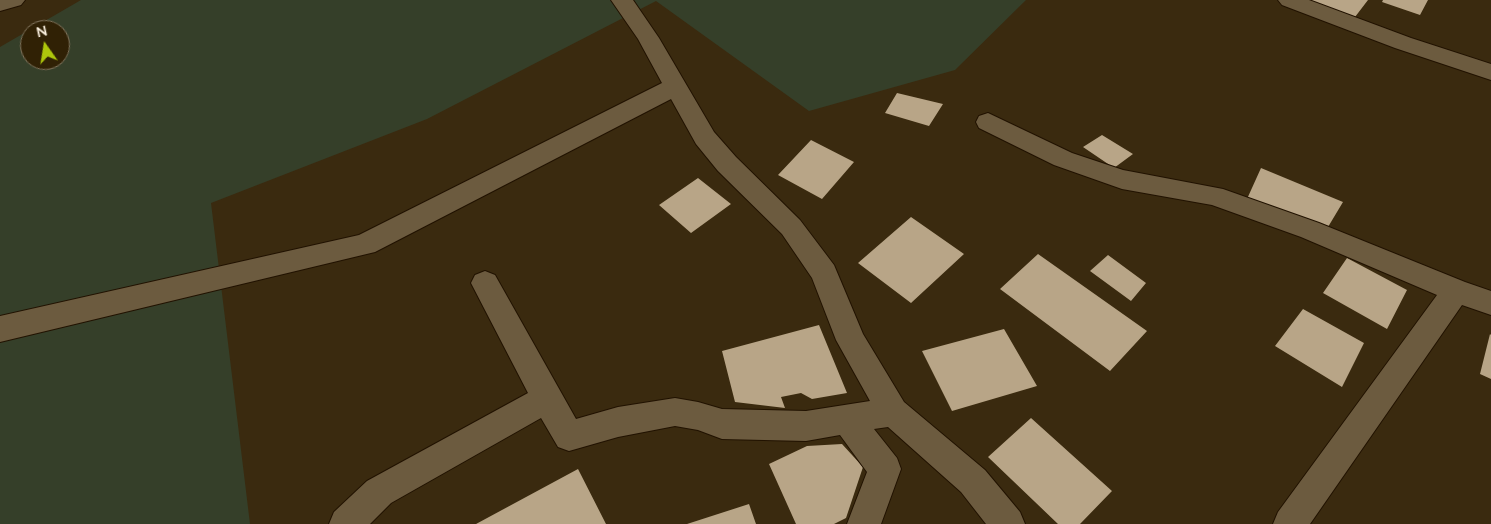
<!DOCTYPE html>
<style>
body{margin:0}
#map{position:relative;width:1491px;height:524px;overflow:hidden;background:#3a2a0f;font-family:Lato,sans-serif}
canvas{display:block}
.north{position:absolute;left:20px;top:20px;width:50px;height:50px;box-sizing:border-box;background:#302105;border:1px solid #81745d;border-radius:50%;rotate:347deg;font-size:14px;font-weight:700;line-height:20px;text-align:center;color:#faf0e0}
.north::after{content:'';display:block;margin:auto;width:18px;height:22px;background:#aec60c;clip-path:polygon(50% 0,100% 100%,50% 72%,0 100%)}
</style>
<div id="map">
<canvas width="1491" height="524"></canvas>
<div class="north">N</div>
</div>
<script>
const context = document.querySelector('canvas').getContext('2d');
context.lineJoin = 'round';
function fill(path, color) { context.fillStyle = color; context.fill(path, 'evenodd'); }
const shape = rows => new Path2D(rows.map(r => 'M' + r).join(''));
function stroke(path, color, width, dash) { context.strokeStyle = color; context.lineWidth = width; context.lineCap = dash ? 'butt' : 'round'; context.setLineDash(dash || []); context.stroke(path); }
fill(shape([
 [81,0,1026,0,955,70,809,111,656,1,427,119,211,203,250,524,0,524,0,47],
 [30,30,60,30,60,60,30,60]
]), '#353f29');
fill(shape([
 [1308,0,1368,0,1355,17],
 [1383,0,1428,0,1420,15,1382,2],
 [897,93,943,104,929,126,885,113],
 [1102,135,1133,154,1114,168,1083,147],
 [811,140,854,162,822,199,778,175],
 [1261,168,1343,202,1328,227,1247,199],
 [698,178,731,204,691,233,659,205],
 [911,217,964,254,911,303,858,263],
 [1038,254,1147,331,1110,371,1000,289],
 [1108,255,1146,283,1131,301,1090,271],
 [1347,258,1407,290,1387,329,1323,293],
 [1303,309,1364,343,1342,387,1275,346],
 [819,325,847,393,812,399,801,393,781,397,785,408,735,402,722,351],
 [1004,329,1037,386,952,411,922,351],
 [1490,334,1491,335,1491,379,1480,374],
 [1031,418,1112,491,1080,524,1058,524,988,457],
 [842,444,863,467,846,518,834,524,796,524,769,464,807,446],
 [578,469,606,524,476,524],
 [749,504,756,524,687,524]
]), '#b8a587');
const minor = shape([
 [0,0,25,0,21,5,0,11,0,0],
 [611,0,633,0,659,38,714,132,736,157,800,220,834,265,863,334,904,402,985,470,1020,512,1025,524,986,524,961,492,888,427,874,429,897,458,901,469,881,524,847,524,867,472,840,435,806,441,722,439,698,430,675,426,618,437,569,451,558,447,541,418,391,503,370,524,329,524,334,512,367,481,528,393,471,283,475,275,485,271,495,275,576,419,618,407,675,398,698,402,722,409,806,411,870,401,836,340,812,278,782,234,718,171,696,144,671,99,375,252,0,342,0,316,359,235,662,83,638,39,611,0],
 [1278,0,1309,0,1411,38,1491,64,1491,80,1395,48,1282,5,1278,0],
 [988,113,1072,153,1123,170,1223,189,1319,223,1465,282,1491,291,1491,315,1462,305,1310,524,1273,524,1278,512,1437,295,1301,237,1212,205,1122,189,1054,165,979,128,976,122,979,116,988,113]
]);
stroke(minor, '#211200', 2);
fill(minor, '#6c5b3f');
</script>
